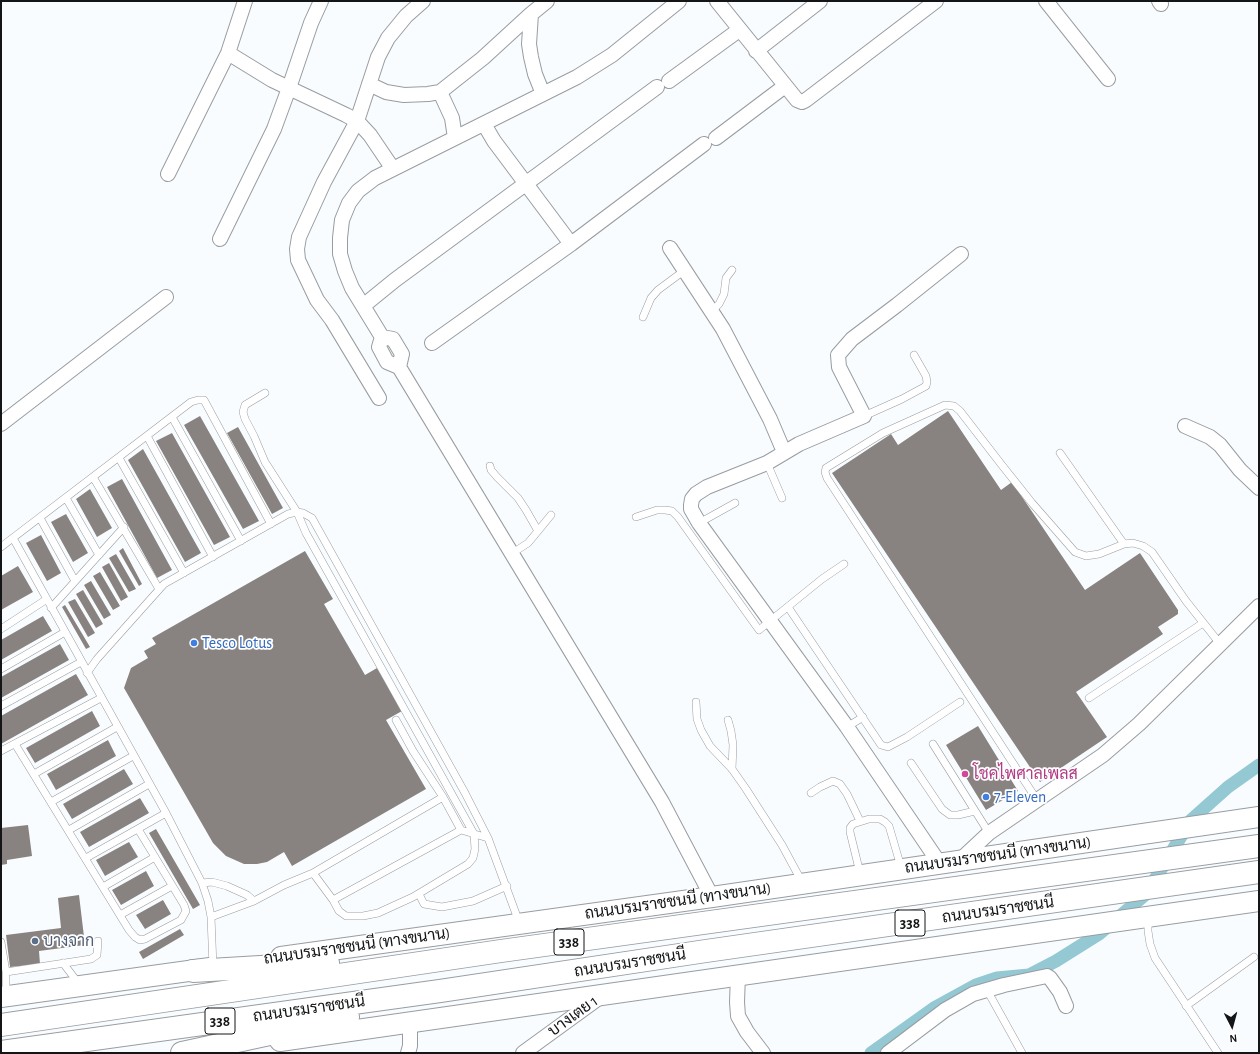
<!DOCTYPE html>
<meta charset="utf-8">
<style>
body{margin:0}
#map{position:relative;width:1260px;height:1054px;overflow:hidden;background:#f9fcfe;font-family:"Alegreya Sans",sans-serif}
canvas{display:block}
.frame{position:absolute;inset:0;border:2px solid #131517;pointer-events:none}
.north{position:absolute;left:1212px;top:1006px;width:40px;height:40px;-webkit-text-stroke:3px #fff;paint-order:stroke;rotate:174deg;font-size:11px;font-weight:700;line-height:16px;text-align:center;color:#131517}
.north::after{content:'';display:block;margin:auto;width:14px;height:18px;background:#131517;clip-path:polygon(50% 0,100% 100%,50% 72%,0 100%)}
</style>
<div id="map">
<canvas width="1260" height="1054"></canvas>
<div class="frame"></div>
<div class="north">N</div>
</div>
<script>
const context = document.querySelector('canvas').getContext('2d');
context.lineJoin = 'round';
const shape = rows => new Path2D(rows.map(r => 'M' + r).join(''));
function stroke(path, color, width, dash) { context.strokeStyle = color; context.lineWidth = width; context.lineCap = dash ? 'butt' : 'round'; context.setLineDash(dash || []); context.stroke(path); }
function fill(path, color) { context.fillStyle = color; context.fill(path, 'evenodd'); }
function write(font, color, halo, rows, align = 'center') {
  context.font = font + ' "Alegreya Sans",Sarabun,sans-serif'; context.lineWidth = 3.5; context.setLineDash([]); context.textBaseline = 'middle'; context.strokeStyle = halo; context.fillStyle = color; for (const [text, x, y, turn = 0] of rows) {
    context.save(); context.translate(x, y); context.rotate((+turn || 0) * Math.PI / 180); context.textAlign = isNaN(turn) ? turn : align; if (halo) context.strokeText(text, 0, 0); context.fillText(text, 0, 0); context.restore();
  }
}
stroke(shape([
 [871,1053,934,1008,976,985,997,978,1029,975,1056,961,1099,934,1146,894,1191,820,1228,787,1259,765]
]), '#94c9d3', 13);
fill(shape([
 [948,411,1001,490,1012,482,1085,590,1140,553,1178,610,1178,614,1158,627,1163,634,1076,692,1107,737,1040,782,832,473,891,434,898,445],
 [200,416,259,521,243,529,184,425],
 [238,427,283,508,272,514,227,433],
 [172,433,230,537,214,545,156,441],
 [143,449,201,553,185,562,128,460],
 [122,479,172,570,157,578,107,487],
 [90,489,112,528,97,537,76,499],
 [66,514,88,553,73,562,51,522],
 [41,535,61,573,47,581,26,543],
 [123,548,142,584,139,586,119,551],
 [305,551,333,599,324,604,365,675,377,668,402,711,386,720,426,789,292,866,284,852,267,862,257,864,244,864,226,856,213,843,124,688,131,668,148,658,144,651,156,644,152,638],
 [116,554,136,589,129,592,109,558],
 [109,563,128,597,121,601,102,567],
 [18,566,33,592,1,610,1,576],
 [100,572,120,606,113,610,93,576],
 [91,581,111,615,104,619,84,585],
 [83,590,103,624,96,628,76,594],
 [75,599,95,633,88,637,68,602],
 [65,605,90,647,86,649,62,607],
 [43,616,52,631,1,660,1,640],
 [60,644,69,660,1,698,1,677],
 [76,674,88,695,1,744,1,716],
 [92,711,100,726,35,763,26,748],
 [978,726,1018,791,986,810,946,745],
 [108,740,116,756,56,790,47,774],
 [124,769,133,784,72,819,63,804],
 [140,798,149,813,89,847,80,832],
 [28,825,32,856,7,860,7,864,1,865,1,828],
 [156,829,200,905,193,909,149,833],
 [129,842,138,857,105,876,96,860],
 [146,871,154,886,121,905,112,890],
 [79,895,85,945,39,951,40,964,10,967,6,935,61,928,58,898],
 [163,900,171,914,145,929,136,915],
 [180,929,184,935,143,959,139,952]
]), '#888380');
const lane = shape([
 [712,311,719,304,724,294,726,278,732,270],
 [643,317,651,298,658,290,685,270],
 [265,393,245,405,243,412,245,419,254,436,265,462,297,512,306,533,474,834,475,849,473,858,468,864,413,897,378,913,363,916,346,916,339,911,333,900],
 [864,416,902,399,926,386,927,382,926,376,914,355],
 [172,417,241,541],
 [147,436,213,557],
 [1060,453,1124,544],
 [119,458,184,573],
 [767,463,782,498],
 [490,466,491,470,497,477,518,498,526,510,538,531,528,543,511,554],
 [93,477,159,589],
 [66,498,99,555],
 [636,517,657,510,665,510,672,511,678,517,759,630,822,579,844,564],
 [40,518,75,581],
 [699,523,735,503],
 [538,531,551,515],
 [13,538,166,813,202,883,208,901,211,917,254,901,284,885,313,873,443,797,461,830,488,838,519,922],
 [1,547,191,402,198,400,204,400,271,524],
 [788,607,881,745,888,747,907,737,960,702],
 [51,608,124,527],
 [1,629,47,599],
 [1,669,65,632],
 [87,673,97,659,164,584,288,514,297,512,303,513,312,518,465,793,488,838],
 [1089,698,1203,623],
 [696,702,697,719,701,730,710,746,732,769,746,789,782,845,802,882],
 [1,706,81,662],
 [396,720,413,751,443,797],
 [728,720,731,731,733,745,732,769],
 [847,727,863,717],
 [15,744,129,930,135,937,140,940,145,939,181,920,186,911,184,905,138,829],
 [933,744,989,833],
 [1,751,101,698],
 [911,763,942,809,950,815,958,815,975,811],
 [34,774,117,727],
 [811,793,820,787,833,781,840,784,847,794,860,821],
 [1037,800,827,478,825,472,826,468,883,433,945,405,954,406,960,411,1001,464,1032,503,1075,552,1086,556,1099,554,1124,544,1133,543,1143,546,1152,552,1186,601,1221,645],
 [51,802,133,756],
 [69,830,149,784],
 [86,858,166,813],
 [313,873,333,900,461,830],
 [860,873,850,832,850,828,853,824,869,819,880,819,885,822,889,826,901,867],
 [202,883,212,882,227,886,247,895,254,901],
 [103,887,155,857],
 [419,894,424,904,442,907,473,901,507,886],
 [120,915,172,886],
 [211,917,213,967],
 [1148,919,1148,931,1150,944,1155,958,1218,1053],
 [1,942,6,972],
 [63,963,79,984],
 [987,990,1022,1053],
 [6,995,6,972,91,959,97,955,98,941],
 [1186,1006,1254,957]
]);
const street = shape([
 [679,1,612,55,577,77,375,178,358,191,349,203,342,220,340,238,340,254,345,271,352,288,382,337,379,347,387,362,399,367,662,802,712,897],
 [717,1,797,100,802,102,806,100,936,1],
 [1046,1,1108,79],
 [1159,1,1161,4],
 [531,14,529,44,531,57,535,74,543,94],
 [756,51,820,1],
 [228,53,272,80,346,115,357,121,370,135,393,169],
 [669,81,739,30],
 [369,84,386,92,404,95,428,94,440,92,483,58,531,14,547,1],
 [440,92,452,118,455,138],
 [484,124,494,141,571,244],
 [716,138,785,86],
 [168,174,228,53,245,1],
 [220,239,274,129,289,88,311,23,321,1],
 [670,248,723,329,770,419,784,452],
 [363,306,395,280,657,87],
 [382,337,393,339,402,354,399,367],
 [432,343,571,244,704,144],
 [379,398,332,320,317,300,298,260,297,249,299,237,324,182,357,121,378,57,388,38,406,16,423,1],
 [1,424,166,297],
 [1185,426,1210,437,1220,445,1240,470,1259,488],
 [959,861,989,833,1103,755,1139,724,1259,606],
 [940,864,847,727,699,523,691,509,691,505,692,499,696,494,707,487,767,463,799,444,864,416,839,367,838,355,852,339,897,305,961,254],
 [738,975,737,1002,738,1016,747,1032,763,1053],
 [408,1053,410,1046,410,1023],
 [523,1053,600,997],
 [888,1053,945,1010,973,994,1004,985,1047,976,1050,978,1060,992,1066,1006]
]);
const secondary = shape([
 [281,957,712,897,1259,817],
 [1,997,210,968],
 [280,1041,1259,901]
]);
const highway = shape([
 [193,971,328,963],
 [1,1025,501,951,1259,846],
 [1,1052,440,991,706,951,1259,872],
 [182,1053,348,1017]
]);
stroke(lane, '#989da1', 8);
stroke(street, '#989da1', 16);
stroke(secondary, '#989da1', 22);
stroke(highway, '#989da1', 24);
stroke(lane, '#fff', 7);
stroke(street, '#fff', 14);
stroke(secondary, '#fff', 20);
stroke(highway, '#fff', 22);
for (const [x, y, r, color] of [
 [194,643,4,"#3f7fe0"],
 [965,774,4,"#d1479c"],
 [986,797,4,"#3f7fe0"],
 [35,941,4,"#5c6f8a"]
]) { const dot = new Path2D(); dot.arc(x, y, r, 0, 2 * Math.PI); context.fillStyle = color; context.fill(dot); stroke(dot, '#fff', 1.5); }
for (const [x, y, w] of [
 [910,923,30],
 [569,942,30],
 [220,1021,30]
]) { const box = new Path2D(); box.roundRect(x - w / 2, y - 13, w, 26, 3); context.fillStyle = '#fff'; context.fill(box); stroke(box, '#131517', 1); }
write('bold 15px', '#131517', null, [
 ["338",910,923],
 ["338",569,942],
 ["338",220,1021]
]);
write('16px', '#366cbe', '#fff', [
 ["Tesco Lotus",202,643],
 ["7-Eleven",994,797]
], 'left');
write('16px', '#b23c85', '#fff', [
 ["โชคไพศาลเพลส",973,774]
], 'left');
write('16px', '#131517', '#fff', [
 ["ถนนบรมราชชนนี (ทางขนาน)",998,855,-8],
 ["ถนนบรมราชชนนี (ทางขนาน)",678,901,-8],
 ["ถนนบรมราชชนนี",998,910,-8],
 ["ถนนบรมราชชนนี (ทางขนาน)",357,946,-8],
 ["ถนนบรมราชชนนี",630,963,-9],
 ["ถนนบรมราชชนนี",309,1009,-8],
 ["บางเตย 1",573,1016,-36]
]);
write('16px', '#4e5e75', '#fff', [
 ["บางจาก",43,941]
], 'left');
</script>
